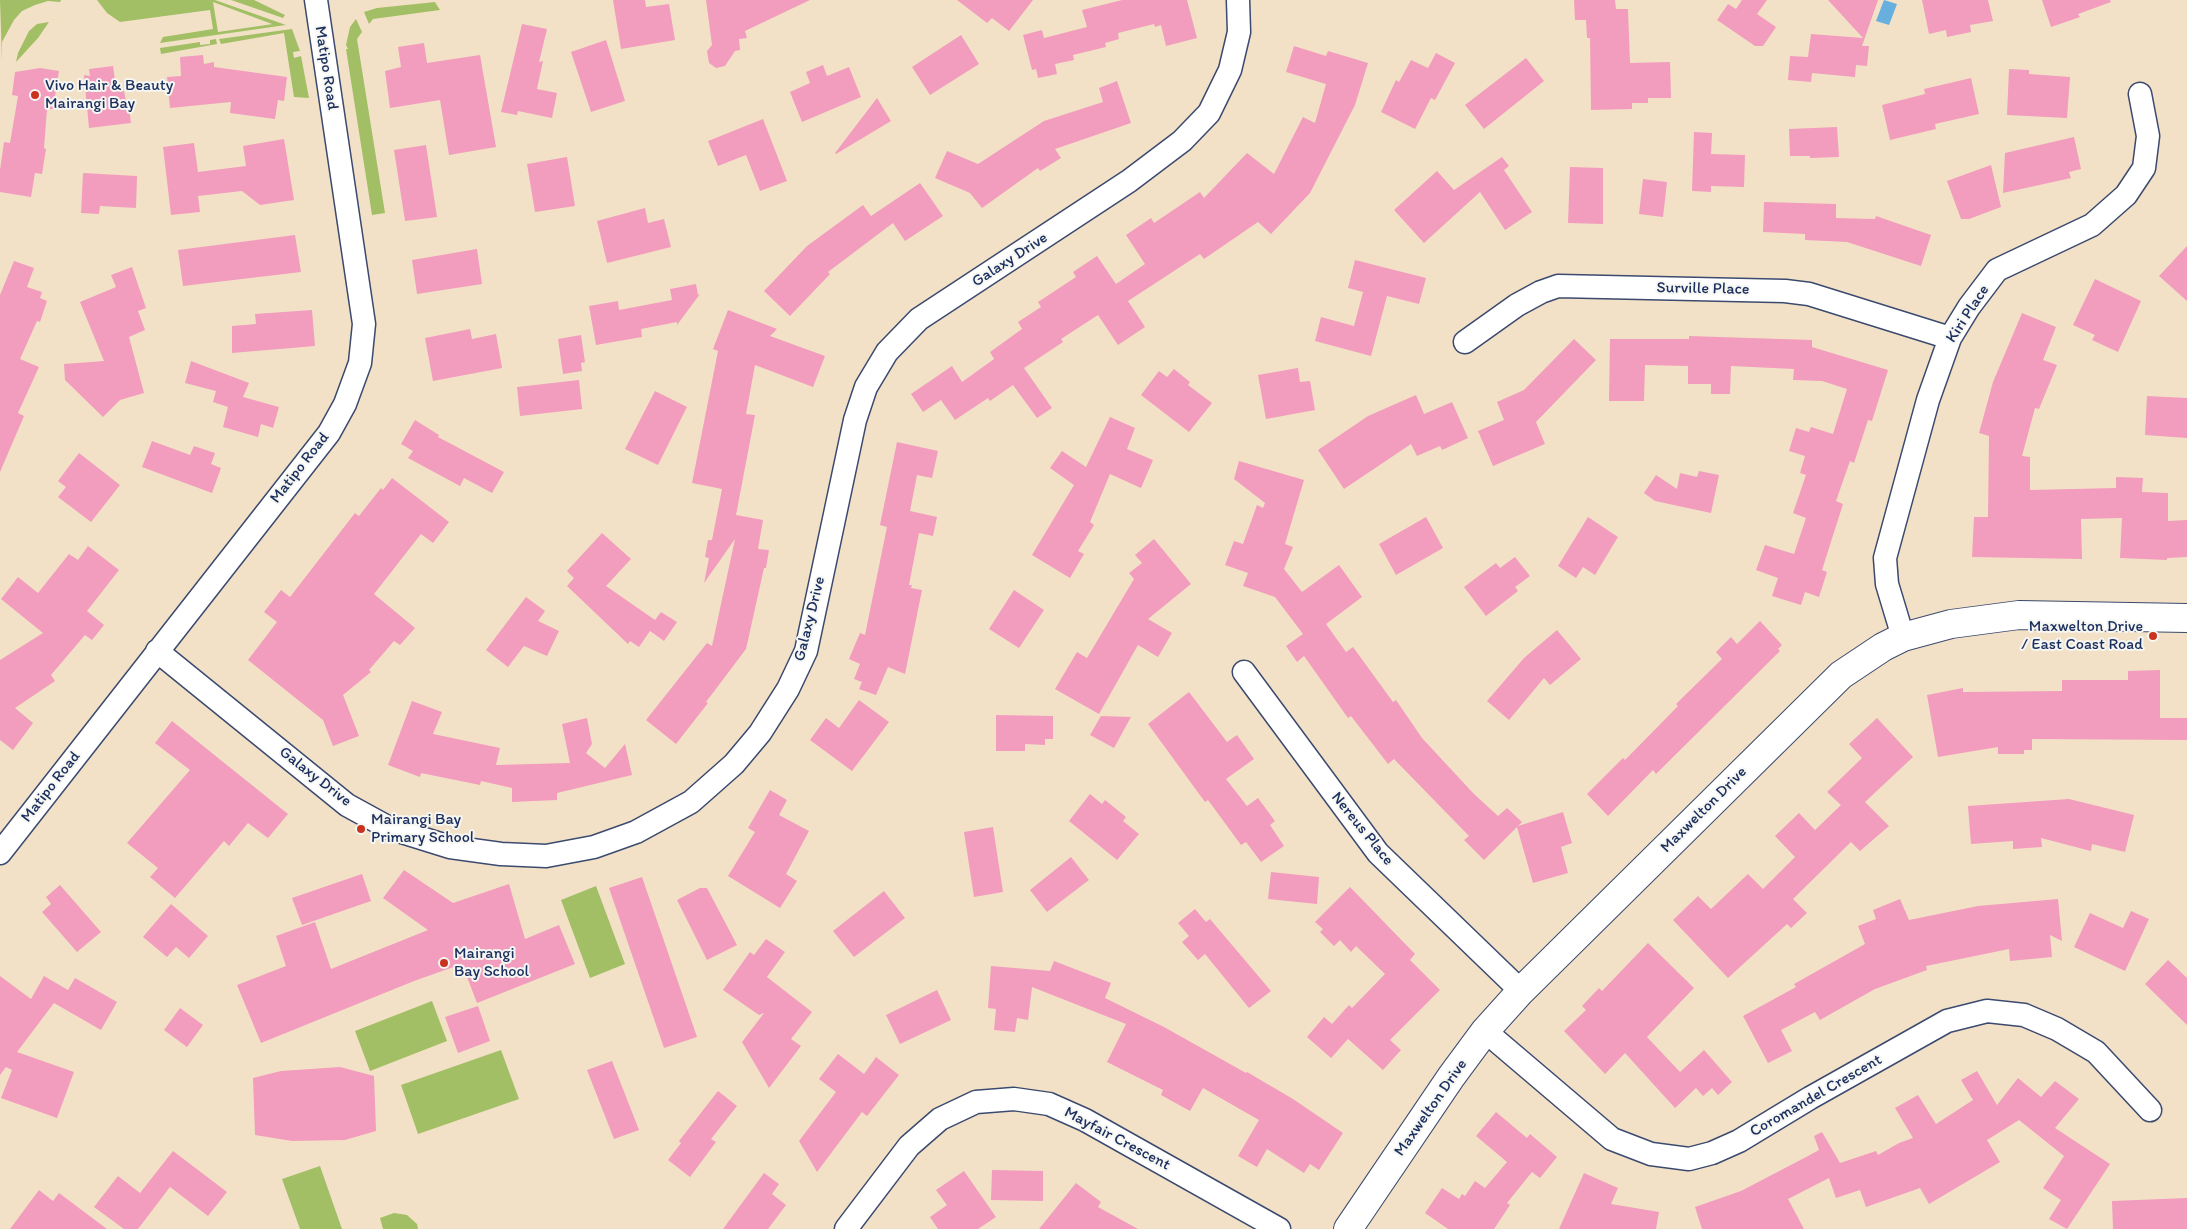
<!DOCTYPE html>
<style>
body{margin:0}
canvas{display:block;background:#f2e1c7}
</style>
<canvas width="2187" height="1229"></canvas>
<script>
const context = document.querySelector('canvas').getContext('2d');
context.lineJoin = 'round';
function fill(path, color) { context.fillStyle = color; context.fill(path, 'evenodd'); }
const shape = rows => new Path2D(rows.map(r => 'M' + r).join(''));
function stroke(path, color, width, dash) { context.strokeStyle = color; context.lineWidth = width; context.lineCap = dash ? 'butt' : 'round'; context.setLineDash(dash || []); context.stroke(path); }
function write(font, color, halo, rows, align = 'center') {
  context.font = font + ' Itim,sans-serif'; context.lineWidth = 4; context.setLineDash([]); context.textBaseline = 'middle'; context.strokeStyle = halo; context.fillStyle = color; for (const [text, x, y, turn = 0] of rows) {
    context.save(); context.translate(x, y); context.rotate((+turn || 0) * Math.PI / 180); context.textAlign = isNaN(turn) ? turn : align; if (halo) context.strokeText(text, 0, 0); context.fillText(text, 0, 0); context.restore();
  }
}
fill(shape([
 [0,0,61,0,60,2,48,1,35,5,22,11,14,20,2,42,2,61],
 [97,0,215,0,286,25,160,43,163,37,213,29,210,10,120,22,107,13],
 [213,2,272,24,273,24,218,32],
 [231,0,254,0,285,15,283,18],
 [435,2,440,10,373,19,369,24,364,12,377,8],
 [356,19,362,32,357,39,385,213,372,215,346,49,348,49,346,45,350,27],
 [49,22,38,38,16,62,18,53,29,31,37,24],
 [292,29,300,51,293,52,294,58,301,56,309,98,294,97,284,33,221,44,219,39],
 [216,39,217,44,161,54,160,48,200,42,200,45,210,44,210,40],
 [596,886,625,964,590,978,561,900],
 [432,1001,447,1041,370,1071,355,1031],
 [501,1050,519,1099,418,1134,401,1085],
 [320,1166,342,1229,300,1229,282,1179],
 [394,1213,407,1215,417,1224,418,1229,383,1229,380,1218]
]), '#a3bf65');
fill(shape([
 [1884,0,1897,4,1889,25,1876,21]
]), '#66afde');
fill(shape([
 [613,0,645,0,646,7,669,4,675,40,621,49],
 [706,0,810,0,745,31,747,38,739,39,740,50,735,51,725,66,716,68,709,63,707,51,712,45],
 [957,0,1033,0,1009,31,992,18,987,23],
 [1122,0,1187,0,1197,38,1166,46,1161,25,1155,27,1154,24,1118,33,1119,39,1105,43,1106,47,1073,55,1074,60,1055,64,1057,74,1038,78,1036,69,1032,70,1023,35,1042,30,1044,38,1087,27,1082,10],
 [1574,0,1615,0,1616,9,1628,9,1630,63,1670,62,1671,98,1648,98,1648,103,1632,103,1632,109,1591,110,1590,38,1587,38,1586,20,1575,20],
 [1742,0,1767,0,1757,14,1776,27,1763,46,1755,46,1717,20,1728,4,1736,9],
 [1828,0,1878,0,1862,46,1869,46,1867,66,1856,65,1855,77,1812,73,1811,82,1788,80,1790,56,1808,57,1811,34,1863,38],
 [1922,0,1988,0,1993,21,1970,25,1971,32,1947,37,1946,30,1929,34],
 [2042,0,2110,0,2111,2,2078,14,2080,17,2051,27],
 [522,24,547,29,539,62,543,61,537,89,557,93,552,118,518,111,517,115,501,112],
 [961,35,979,64,930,95,912,67],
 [606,40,625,101,591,112,571,52],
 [424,43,427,63,480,55,496,147,449,155,440,100,390,108,385,71,401,67,398,47],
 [1294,46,1326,56,1328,51,1368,63,1355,105,1310,193,1271,234,1258,222,1204,259,1200,254,1128,301,1145,327,1118,345,1098,315,1061,339,1063,342,1024,368,1052,408,1037,418,1013,385,990,401,988,398,955,420,941,400,923,412,911,394,952,366,962,382,994,359,990,352,1022,329,1018,322,1041,307,1038,302,1076,277,1073,272,1097,256,1116,284,1145,264,1126,235,1151,218,1154,223,1200,192,1204,198,1247,153,1274,174,1303,117,1315,123,1326,84,1286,72],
 [1436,53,1455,63,1435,100,1431,98,1415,129,1381,112,1396,80,1399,82,1411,60,1428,68],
 [203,55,204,64,214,62,214,67,287,77,284,101,278,100,275,119,230,113,231,102,170,108,167,77,181,76,180,57],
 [1526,58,1544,81,1484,129,1465,105],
 [823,65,827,76,849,67,861,97,802,122,790,92,810,83,806,72],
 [113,66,116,87,120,86,120,92,124,91,126,101,128,101,131,123,89,128,84,75,90,76,89,69],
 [40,68,59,71,53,109,47,109,44,148,46,149,42,174,35,173,31,197,0,192,0,170,4,142,10,143,18,96,12,95,15,72],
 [2009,69,2029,70,2029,74,2070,77,2067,118,2007,115],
 [1971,78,1979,114,1935,124,1936,129,1890,140,1882,105,1925,94,1924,89],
 [1117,81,1131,123,1055,149,1061,158,1040,171,1038,168,982,208,970,193,935,178,947,151,978,164,1044,121,1103,102,1099,88],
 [877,98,891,121,836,154,835,153],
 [763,119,787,181,760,191,746,155,718,166,708,141],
 [1837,127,1839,157,1810,158,1810,156,1790,156,1789,129],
 [1694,132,1712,133,1711,154,1745,155,1744,187,1711,186,1711,192,1692,191],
 [2074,137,2081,169,2069,172,2071,178,2003,193,2005,153],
 [284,139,294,200,260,205,242,191,198,196,200,212,171,215,163,147,194,143,198,172,246,166,243,146],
 [426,145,437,217,405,221,394,150],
 [567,157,575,206,535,212,527,164],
 [1502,157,1509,166,1504,170,1532,212,1505,230,1480,192,1424,243,1394,210,1437,171,1454,190],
 [1991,165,2001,207,1969,219,1961,219,1947,181],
 [1570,167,1603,168,1603,224,1568,223],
 [83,173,137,176,136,208,100,206,99,214,81,213],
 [1643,179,1667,182,1663,217,1639,214],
 [920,183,943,216,905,241,893,223,828,272,830,274,790,316,764,291,807,246,863,205,871,216],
 [1764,202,1836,204,1836,218,1875,219,1876,216,1931,235,1921,266,1847,242,1805,240,1805,234,1763,232],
 [645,208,648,223,664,219,671,247,607,263,597,221],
 [295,235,301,272,183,286,178,250],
 [2187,246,2187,301,2159,276],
 [477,249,482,284,417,294,412,260],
 [1355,260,1426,278,1419,304,1387,296,1371,356,1315,341,1321,317,1354,326,1363,292,1348,288],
 [14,261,34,268,27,287,42,292,40,298,47,301,40,322,37,321,20,359,39,367,18,413,24,416,0,472,0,295],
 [132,267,146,308,138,311,145,330,129,337,144,393,120,400,103,417,65,380,64,364,104,361,80,302,116,287,111,275],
 [2095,279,2141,301,2118,352,2092,340,2095,335,2073,325],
 [696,284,698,295,700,294,677,325,677,322,641,329,642,337,596,345,589,306,618,301,619,310,672,300,670,289],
 [312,310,315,346,232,353,232,326,256,324,255,314],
 [728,310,777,329,770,336,825,356,813,387,755,365,746,414,755,415,736,515,763,520,758,549,769,550,766,568,764,568,746,649,706,702,708,703,676,744,646,720,707,643,712,646,735,539,704,583,709,558,705,557,708,540,712,540,722,489,692,483,718,351,713,349],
 [2022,313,2056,327,2043,360,2057,365,2039,409,2035,408,2022,456,2030,457,2030,490,2116,488,2116,477,2143,478,2142,492,2168,493,2168,521,2187,520,2187,557,2167,558,2167,560,2120,558,2122,518,2081,519,2082,559,1972,557,1974,517,1988,517,1989,436,1979,433,1993,382],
 [470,329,472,339,496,334,502,368,433,381,425,338],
 [581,335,585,362,581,363,582,371,563,374,558,339],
 [1689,336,1812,340,1812,347,1888,370,1872,421,1868,420,1854,463,1850,461,1836,501,1843,504,1822,570,1827,572,1819,597,1805,592,1801,605,1772,596,1778,578,1756,570,1765,545,1794,554,1806,518,1793,513,1806,475,1800,473,1805,456,1789,451,1796,428,1809,432,1811,427,1833,434,1847,389,1822,381,1793,380,1794,369,1731,366,1730,394,1711,394,1711,384,1688,384,1688,366,1645,365,1644,401,1609,401,1610,339,1689,339],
 [1574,339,1596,360,1536,422,1545,444,1493,466,1478,431,1504,420,1497,402,1524,390],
 [191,361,249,383,243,397,279,407,273,428,261,424,258,437,223,427,228,407,213,402,216,391,185,383],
 [1298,368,1300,382,1310,381,1315,410,1266,419,1258,375],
 [1174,369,1190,382,1188,385,1212,403,1189,432,1141,395,1159,371,1167,377],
 [579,380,582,409,520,416,517,387],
 [655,391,687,407,658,465,625,449],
 [1416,395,1424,414,1452,402,1468,438,1442,450,1440,446,1417,456,1411,444,1344,489,1318,450,1368,416],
 [2147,396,2187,398,2187,438,2145,435],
 [1110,417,1135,428,1127,449,1153,460,1141,488,1110,474,1090,522,1094,525,1078,551,1084,554,1070,578,1032,555,1074,485,1050,468,1062,451,1086,467],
 [415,420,439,435,438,437,504,472,492,493,464,478,460,486,408,458,413,451,401,444],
 [152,441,190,455,194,446,215,453,211,464,221,468,212,493,142,467],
 [897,442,938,451,932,478,917,475,910,511,937,517,933,536,919,533,909,585,912,585,911,588,922,590,905,674,888,667,876,695,859,689,862,682,854,679,860,664,849,659,860,633,865,635,887,527,880,525],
 [79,453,120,485,91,522,58,497,66,487,58,481],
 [1239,461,1304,480,1285,544,1293,547,1284,569,1302,592,1339,565,1362,597,1326,624,1346,652,1353,647,1393,702,1396,700,1422,738,1474,794,1498,816,1507,808,1522,822,1518,826,1563,812,1572,843,1561,847,1568,873,1533,883,1517,827,1484,860,1464,840,1469,836,1394,759,1388,764,1351,716,1348,718,1304,656,1297,662,1286,646,1303,634,1275,597,1243,586,1248,573,1225,565,1234,541,1243,544,1257,505,1263,508,1265,503,1234,479],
 [1699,471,1719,475,1711,513,1655,501,1644,493,1656,475,1677,489,1680,473,1697,477],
 [392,478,449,522,433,543,421,534,374,594,415,628,400,645,394,641,369,670,371,672,343,695,359,736,333,746,323,720,248,660,277,622,264,612,281,590,290,597,355,513,359,516,381,488,383,490],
 [1426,517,1443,548,1396,575,1379,544],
 [1588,517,1618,537,1595,575,1583,567,1576,578,1558,566],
 [602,533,631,559,606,586,655,620,661,612,677,622,664,641,650,631,639,647,630,641,628,644,567,586,574,578,567,571],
 [1154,539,1191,584,1148,619,1172,633,1158,657,1138,645,1099,714,1055,689,1077,652,1087,658,1134,579,1129,573,1142,563,1135,555],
 [88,546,119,570,87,611,104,625,92,640,85,635,51,675,55,681,15,708,33,723,13,750,0,740,0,660,43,633,1,599,18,577,38,593,69,554,78,560],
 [1515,557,1530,576,1515,587,1518,591,1486,616,1464,587,1496,563,1500,568],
 [1014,590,1044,610,1019,648,989,629],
 [526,597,545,611,538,621,559,631,547,656,524,646,508,667,486,650],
 [1760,621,1782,645,1778,649,1780,651,1656,774,1653,770,1608,816,1587,794,1623,758,1625,760,1678,706,1676,704,1722,659,1716,652,1731,637,1737,644],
 [1557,630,1581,659,1550,685,1544,678,1509,720,1487,701,1524,658],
 [2160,670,2160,718,2187,718,2187,740,2032,739,2032,750,2024,750,2024,754,1998,754,1998,747,1938,757,1927,695,1963,688,1963,692,2062,691,2062,680,2128,680,2128,671],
 [1189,692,1227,742,1237,735,1254,759,1226,779,1247,806,1258,798,1275,821,1270,825,1284,846,1261,862,1246,842,1241,845,1208,800,1205,802,1148,724],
 [859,700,889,722,852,771,810,740,826,718,839,728],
 [412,701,442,712,433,734,500,748,496,765,570,763,562,724,587,718,592,744,586,753,605,768,625,744,632,775,557,793,557,800,512,802,512,788,481,781,480,785,421,773,420,777,388,765],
 [996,715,1053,716,1053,739,1045,739,1045,745,1025,744,1025,751,996,751],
 [1101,716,1131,717,1114,748,1090,735],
 [1877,718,1913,757,1865,802,1889,826,1860,851,1851,842,1793,899,1807,913,1791,928,1787,924,1728,978,1673,920,1698,896,1711,909,1748,874,1763,889,1795,857,1775,836,1799,813,1815,830,1841,805,1827,792,1862,758,1849,744],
 [172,721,288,814,268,838,248,823,229,846,224,841,175,898,150,877,158,868,127,843,190,770,155,743],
 [770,790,787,800,779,815,809,831,786,874,797,881,780,908,728,876,755,832,748,828],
 [1090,794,1102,804,1105,800,1126,817,1123,821,1139,834,1117,860,1069,821],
 [2069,799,2134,815,2125,852,2092,844,2091,851,2041,838,2042,847,2013,849,2013,841,1971,844,1968,806],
 [993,827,1003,892,974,897,964,832],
 [1071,857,1089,880,1047,912,1030,890],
 [404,870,453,903,509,884,525,939,559,925,575,964,477,1003,462,964,414,981,261,1043,237,985,286,966,276,936,315,922,331,969,428,930,383,898],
 [1271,872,1319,877,1317,904,1268,899],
 [362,874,371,901,302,925,292,898],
 [642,877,697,1037,664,1048,609,888],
 [60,885,101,932,77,952,42,912,51,904,46,897],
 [1350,887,1415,954,1410,960,1440,990,1390,1040,1401,1050,1383,1070,1348,1039,1331,1058,1307,1037,1324,1017,1332,1024,1349,1005,1352,1008,1385,974,1356,946,1351,952,1340,940,1334,946,1320,932,1323,929,1315,922],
 [700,888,707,888,737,945,707,960,677,900],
 [884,891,905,918,854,957,833,931],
 [1900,899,1909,920,1978,906,2058,899,2062,941,2050,935,2052,957,2010,961,2009,949,1926,966,1927,970,1875,989,1820,1020,1815,1012,1781,1030,1792,1051,1768,1063,1743,1016,1796,987,1794,984,1865,944,1858,926,1876,919,1873,910],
 [171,904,208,936,189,958,176,947,167,957,143,937],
 [1195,909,1206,922,1210,919,1271,991,1249,1008,1205,954,1198,960,1182,942,1189,936,1178,923],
 [2131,911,2149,919,2125,971,2074,947,2090,913,2123,928],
 [766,939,785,952,767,977,812,1012,791,1039,801,1046,769,1088,742,1042,764,1013,759,1015,723,990,750,952,754,955],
 [1648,943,1694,988,1647,1037,1680,1072,1704,1050,1732,1082,1718,1095,1712,1088,1703,1096,1696,1088,1675,1108,1625,1053,1605,1074,1564,1031,1586,1010,1582,1006,1599,988,1602,991],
 [2168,960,2187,978,2187,1025,2145,984],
 [1054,961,1111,983,1105,998,1164,1027,1246,1073,1247,1072,1293,1099,1343,1133,1319,1170,1310,1164,1304,1173,1267,1149,1257,1167,1238,1156,1259,1120,1203,1088,1190,1111,1161,1095,1163,1090,1107,1062,1126,1024,1032,987,1028,1020,1017,1018,1015,1032,994,1030,996,1009,988,1008,991,966,1050,971],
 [0,976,31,999,44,976,68,990,75,978,117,1002,101,1030,54,1003,17,1052,74,1072,57,1118,1,1098,12,1070,6,1067,0,1075],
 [937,990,951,1020,900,1044,886,1015],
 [478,1006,490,1041,458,1053,445,1017],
 [180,1008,203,1025,187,1047,164,1030],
 [838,1054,864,1074,876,1057,899,1075,867,1116,862,1112,817,1172,799,1141,836,1092,819,1079],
 [612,1061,639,1130,614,1139,587,1070],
 [340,1067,374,1076,376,1131,345,1140,292,1141,255,1135,253,1078,281,1071],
 [1977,1071,1997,1105,2018,1078,2041,1097,2055,1081,2079,1099,2055,1128,2110,1164,2067,1229,2049,1219,2061,1200,2043,1188,2064,1156,2019,1120,1987,1140,2000,1162,1929,1204,1920,1188,1866,1207,1860,1190,1836,1198,1829,1178,1788,1199,1804,1229,1702,1229,1695,1207,1741,1191,1808,1156,1819,1150,1814,1136,1822,1132,1840,1163,1876,1151,1878,1155,1899,1143,1913,1138,1895,1108,1918,1095,1936,1124,1973,1100,1961,1080],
 [718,1091,737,1106,711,1139,716,1142,690,1177,668,1160,681,1143,679,1141],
 [1496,1112,1527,1138,1530,1134,1557,1157,1540,1178,1532,1172,1507,1203,1510,1205,1494,1229,1448,1229,1425,1213,1442,1188,1459,1199,1462,1194,1465,1196,1475,1181,1485,1188,1507,1162,1476,1136],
 [173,1151,227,1192,208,1216,170,1187,138,1229,124,1229,94,1207,118,1176,140,1193],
 [992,1170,1043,1171,1043,1201,991,1200],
 [964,1171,996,1217,978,1229,938,1229,930,1217,947,1205,936,1190],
 [764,1173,779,1184,772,1194,786,1205,768,1229,723,1229],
 [1584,1173,1618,1188,1611,1204,1659,1212,1656,1229,1559,1229],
 [1076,1183,1101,1202,1098,1207,1138,1229,1039,1229],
 [39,1190,53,1201,59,1193,107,1229,10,1229],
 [2187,1198,2187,1229,2113,1229,2112,1201]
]), '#f29dbd');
const minor = shape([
 [1465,342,1517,305,1541,292,1558,286,1785,291,1809,294,1950,338],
 [1903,637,1887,584,1885,558,1928,400,1950,338,1969,307,1997,270,2092,225,2126,195,2144,168,2148,136,2140,94],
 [157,651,347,805,389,828,450,847,501,854,546,856,594,847,636,832,691,802,734,764,760,733,788,689,806,651,855,420,866,387,887,352,919,319,1129,181,1182,141,1209,113,1230,70,1239,32,1238,0],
 [1244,672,1378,853,1521,991],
 [0,853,329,433,345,404,360,363,364,324,316,0],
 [1485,1031,1612,1139,1651,1154,1689,1159,1712,1153,1739,1141,1810,1098,1947,1021,1987,1011,2024,1015,2057,1029,2096,1052,2150,1110],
 [846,1229,909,1146,940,1119,976,1102,1014,1099,1049,1104,1085,1120,1279,1229]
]);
const tertiary = shape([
 [1348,1229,1451,1077,1485,1031,1521,991,1841,675,1883,647,1903,637,1951,624,2019,615,2187,618]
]);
stroke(minor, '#3b4a6e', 25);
stroke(tertiary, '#3b4a6e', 30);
stroke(minor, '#fff', 22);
stroke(tertiary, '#fff', 28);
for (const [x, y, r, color] of [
 [35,95,5,"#c8321e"],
 [2153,636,5,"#c8321e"],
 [361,829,5,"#c8321e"],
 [444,963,5,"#c8321e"]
]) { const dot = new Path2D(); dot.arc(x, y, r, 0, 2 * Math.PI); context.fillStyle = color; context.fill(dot); stroke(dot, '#f6f6f2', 2); }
write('16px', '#1b2f5e', '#f6f6f2', [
 ["Matipo Road",326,68,81],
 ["Galaxy Drive",1010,260,-33],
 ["Surville Place",1703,289,1],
 ["Kiri Place",1968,314,-57],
 ["Matipo Road",300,468,-52],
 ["Galaxy Drive",810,619,-76],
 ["Galaxy Drive",315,777,38],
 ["Matipo Road",51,787,-52],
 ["Maxwelton Drive",1704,810,-45],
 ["Nereus Place",1362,829,51],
 ["Coromandel Crescent",1816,1096,-30],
 ["Maxwelton Drive",1431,1108,-55],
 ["Mayfair Crescent",1117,1139,28]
]);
write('16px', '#1b2f5e', '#f6f6f2', [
 ["Vivo Hair & Beauty",45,86],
 ["Mairangi Bay",45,104],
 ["Maxwelton Drive",2143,627,"right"],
 ["/ East Coast Road",2143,645,"right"],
 ["Mairangi Bay",371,820],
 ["Primary School",371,838],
 ["Mairangi",454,954],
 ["Bay School",454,972]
], 'left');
</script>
